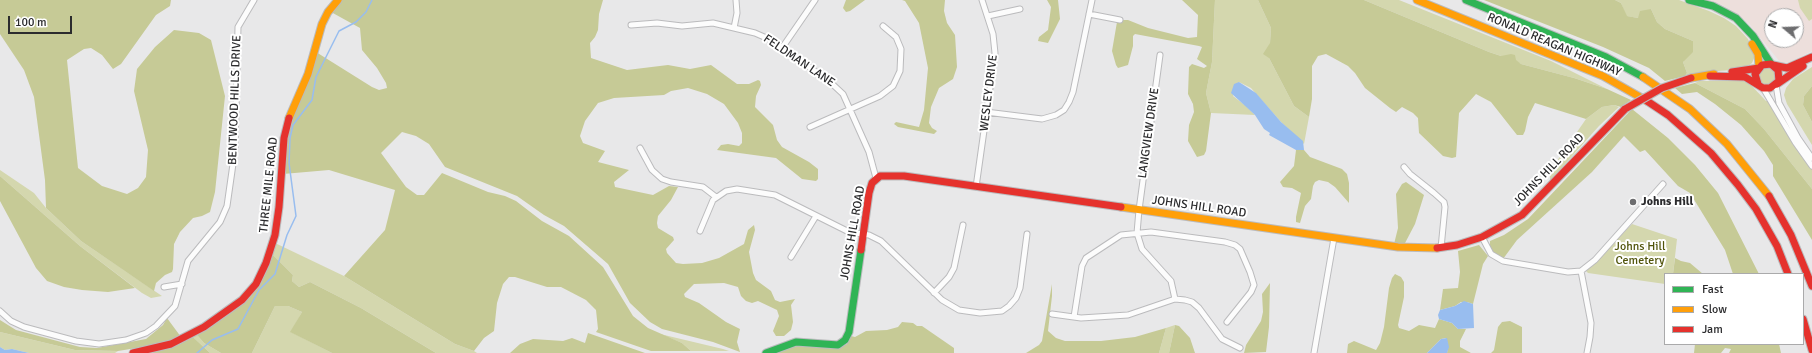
<!DOCTYPE html>
<style>
body{margin:0}
#map{position:relative;width:1812px;height:353px;overflow:hidden;background:#e8e8e9;font-family:Signika,sans-serif}
canvas{display:block}
.legend{position:absolute;left:1664px;top:273px;width:140px;height:72px;box-sizing:border-box;background:#fff;border:1px solid #aaaaab;margin:0;padding:5px 7px;list-style:none;font-size:12px;color:#2b2b2d}
.legend li{display:flex;align-items:center;gap:8px;height:20px}
.legend b{width:20px;border:1px solid #aaaaab}
.north{position:absolute;left:1764px;top:8px;width:40px;height:40px;box-sizing:border-box;background:#fff;border:1px solid #aaaaab;border-radius:50%;rotate:289deg;font-size:11px;font-weight:700;line-height:16px;text-align:center;color:#2b2b2d}
.north::after{content:'';display:block;margin:auto;width:14px;height:18px;background:#6d6d6f;clip-path:polygon(50% 0,100% 100%,50% 72%,0 100%)}
.scale{position:absolute;left:8px;top:16px;width:64px;height:18px;box-sizing:border-box;border:2px solid #2b2b2d;border-top:0;padding-left:5px;font-size:12px;line-height:14px;white-space:nowrap;color:#2b2b2d;-webkit-text-stroke:3px #fff;paint-order:stroke}
</style>
<div id="map">
<canvas width="1812" height="353"></canvas>
<ul class="legend">
<li><b style="height:5px;background:#30b455"></b>Fast</li>
<li><b style="height:5px;background:#ff9f0a"></b>Slow</li>
<li><b style="height:5px;background:#e5322d"></b>Jam</li>
</ul>
<div class="north">N</div>
<div class="scale">100 m</div>
</div>
<script>
const context = document.querySelector('canvas').getContext('2d');
context.lineJoin = 'round';
function fill(path, color) { context.fillStyle = color; context.fill(path, 'evenodd'); }
const shape = rows => new Path2D(rows.map(r => 'M' + r).join(''));
function stroke(path, color, width, dash) { context.strokeStyle = color; context.lineWidth = width; context.lineCap = dash ? 'butt' : 'round'; context.setLineDash(dash || []); context.stroke(path); }
function write(font, color, halo, rows, align = 'center') {
  context.font = font + ' Signika,sans-serif'; context.lineWidth = 4; context.setLineDash([]); context.textBaseline = 'middle'; context.strokeStyle = halo; context.fillStyle = color; for (const [text, x, y, turn = 0] of rows) {
    context.save(); context.translate(x, y); context.rotate((+turn || 0) * Math.PI / 180); context.textAlign = isNaN(turn) ? turn : align; if (halo) context.strokeText(text, 0, 0); context.fillText(text, 0, 0); context.restore();
  }
}
fill(shape([
 [1709,0,1812,0,1812,51,1789,63,1780,62,1750,25,1739,15,1722,5],
 [1772,16,1796,16,1796,40,1772,40]
]), '#eddfdc');
fill(shape([
 [1215,0,1258,0,1271,28,1269,58,1294,106,1309,117,1304,144,1281,122,1251,88,1239,82,1233,96,1246,106,1255,115,1211,113,1206,93,1212,62],
 [1364,0,1399,0,1551,61,1607,89,1574,78,1521,64,1507,56,1501,56,1489,52],
 [1615,0,1679,0,1709,11,1724,18,1736,26,1748,39,1756,56,1755,56,1752,63,1748,66,1735,68,1733,70,1703,72,1685,76,1687,73,1683,62,1693,41,1665,29,1657,22,1651,9,1638,18,1626,16,1621,3],
 [1798,0,1812,0,1812,19,1809,21,1800,8],
 [1812,67,1812,86,1804,96,1803,105,1812,122,1812,145,1787,104,1784,95,1786,88,1793,79],
 '1758 76a9 9 0 1 1 18 0a9 9 0 1 1-18 0Z',
 [1699,81,1744,81,1750,84,1766,101,1768,101,1804,159,1812,169,1812,189,1764,129,1745,109,1695,83],
 [1614,105,1619,107,1599,126,1550,181,1550,171,1586,119,1602,107],
 [0,170,34,193,46,208,81,241,162,296,151,298,142,293,80,246,0,176],
 [1632,224,1677,239,1673,274,1665,274,1665,284,1588,273,1586,271],
 [275,243,344,276,455,344,474,351,477,353,436,353,361,308,310,282,299,287,292,281,293,275,272,254],
 [275,306,288,306,302,312,291,332,332,353,252,353],
 [1175,325,1169,353,1159,353,1166,328],
 [0,332,75,350,118,351,115,353,29,353,12,349,5,350,0,347],
 [660,334,723,349,729,351,691,351,682,343],
 [197,335,204,343,221,353,210,353,193,337]
]), '#d4d7ae');
fill(shape([
 [0,0,171,0,170,6,156,15,121,64,113,69,102,55,91,48,84,49,67,60,78,168,102,186,127,194,138,188,146,177,148,150,134,91,137,69,155,47,174,30,199,33,211,40,225,96,215,192,210,212,202,216,193,218,180,232,174,244,173,269,172,272,165,275,156,283,154,291,81,241,46,208,45,180,34,97,24,70,0,34],
 [341,0,603,0,599,14,598,30,595,37,590,43,591,58,627,70,668,65,690,69,711,65,737,84,749,84,758,80,760,81,761,85,756,96,755,107,773,125,777,140,782,147,809,162,818,169,818,179,816,181,802,179,776,158,717,150,721,145,728,144,739,146,742,143,742,133,738,123,724,104,707,94,688,88,671,91,664,95,614,98,598,103,585,121,580,136,583,143,605,151,598,162,629,170,614,182,615,187,653,195,669,186,678,187,671,200,658,216,657,223,658,228,673,237,674,240,666,249,667,253,676,263,683,264,702,263,719,258,744,244,748,230,754,225,755,230,749,252,753,273,756,280,771,291,775,300,780,302,795,299,791,305,793,322,791,330,784,336,776,336,773,331,779,316,777,310,758,301,752,303,746,301,741,296,738,287,724,283,694,284,684,294,685,297,699,303,726,322,740,329,737,342,740,352,713,342,662,329,650,322,630,303,608,264,564,226,544,215,517,196,445,167,429,144,416,136,402,132,381,153,406,187,417,195,424,195,442,173,488,192,505,196,516,201,542,221,569,236,603,267,633,316,648,328,682,343,691,351,651,351,596,332,598,329,596,310,586,300,561,287,547,287,515,277,509,277,503,284,497,303,494,331,484,338,474,351,455,344,344,276,385,230,395,190,329,170,283,174,286,137,290,122,316,52,372,87,379,90,387,88,386,83,377,68,362,50,360,28,331,12],
 [846,0,865,0,850,11,846,12,843,8],
 [902,0,945,0,944,11,947,23,955,35,957,67,953,79,939,88,931,107,929,123,932,128,937,131,934,134,898,127,894,124,896,122,919,127,924,110,928,68,919,23,905,1],
 [1047,0,1058,0,1060,19,1048,43,1038,41,1039,37,1048,30,1051,7],
 [1182,0,1215,0,1212,62,1206,93,1211,113,1206,151,1204,155,1197,157,1188,141,1189,125,1194,112,1193,104,1188,94,1189,67,1192,64,1204,68,1207,66,1197,59,1202,47,1199,46,1135,34,1133,36,1133,46,1128,65,1118,68,1116,65,1112,51,1117,22,1122,22,1122,20,1128,20,1148,28,1188,38,1197,37,1198,15],
 [1258,0,1364,0,1489,52,1501,56,1511,54,1515,55,1516,60,1521,64,1574,78,1607,89,1631,100,1621,107,1614,105,1602,107,1586,119,1535,103,1528,117,1525,131,1523,135,1517,135,1491,102,1476,94,1459,113,1456,157,1452,158,1443,156,1419,133,1418,118,1413,113,1402,107,1396,112,1390,108,1365,88,1355,73,1348,66,1326,54,1318,56,1312,66,1312,99,1309,117,1294,106,1269,58,1263,54,1270,43,1271,28],
 [1484,0,1615,0,1621,3,1627,16,1638,18,1640,11,1651,9,1657,22,1665,29,1693,41,1693,52,1683,62,1687,73,1685,76,1665,81,1649,68,1603,47],
 [1695,83,1745,109,1764,129,1812,189,1812,240,1773,176,1773,165,1764,151,1741,125,1715,104,1697,92,1682,94,1675,88],
 [1812,86,1812,122,1803,105,1804,96],
 [1632,109,1668,138,1695,165,1718,193,1759,274,1733,274,1725,250,1690,193,1678,186,1645,150,1640,152,1624,136,1592,172,1517,240,1503,259,1494,253,1490,248,1490,241,1504,235,1528,219],
 [1296,150,1304,150,1310,157,1342,169,1347,174,1349,183,1349,203,1335,187,1328,182,1319,180,1315,182,1313,186,1311,199,1305,206,1300,223,1296,222,1296,217,1301,193,1292,188,1283,187,1280,182,1294,166],
 [0,176,80,246,135,288,108,292,82,290,64,287,47,281,36,268,0,201],
 [1406,182,1424,195,1415,224,1404,245,1394,244,1398,228,1396,194,1402,184],
 [1479,245,1488,256,1483,264,1473,304,1467,302,1461,302,1455,306,1440,310,1443,289,1458,288,1460,272,1458,251],
 [272,254,293,275,292,281,299,287,310,282,361,308,436,353,332,353,290,332,302,312,288,306,275,306,252,353,221,353,204,343,197,335,237,308],
 [1675,258,1681,261,1690,263,1703,274,1673,274],
 [1395,274,1401,277,1404,282,1404,297,1398,325,1399,328,1409,331,1419,325,1435,328,1439,319,1452,323,1458,329,1466,329,1460,341,1460,347,1471,353,1447,353,1448,347,1446,338,1441,339,1427,353,1347,353,1348,344,1354,341,1376,350,1380,343,1384,327,1389,288,1392,278],
 [1270,283,1269,327,1266,352,1244,353,1246,345,1261,321,1263,312,1262,294],
 [1052,284,1052,296,1048,331,1056,338,1065,341,1101,341,1135,337,1166,328,1159,353,1026,353,1039,345,1042,341],
 [167,318,181,337,161,344,118,351,75,350,0,332,0,320,16,330,80,347,97,348,146,339,163,325],
 [1510,321,1522,327,1522,353,1491,353,1494,350,1498,327,1502,322],
 [902,322,913,323,917,326,922,326,954,348,954,353,774,353,802,344,839,348,847,344,851,336,855,337,866,331,887,330,898,327],
 [1175,325,1179,326,1190,338,1195,353,1169,353],
 [588,333,645,353,510,353,520,344,533,339,563,341,572,338,585,343],
 [193,337,210,353,145,353,182,341],
 [1695,344,1779,344,1781,353,1729,353,1731,349,1725,348,1721,353,1694,353]
]), '#c6ca96');
fill(shape([
 [1239,82,1256,93,1281,122,1303,141,1304,150,1296,150,1269,135,1270,133,1264,129,1255,115,1231,93,1234,84],
 [1464,301,1473,304,1474,328,1458,329,1452,323,1439,319,1438,315,1440,310,1455,306],
 [1447,338,1449,347,1447,353,1427,353,1441,339],
 [0,347,5,350,12,349,29,353,0,353]
]), '#98bdef');
stroke(shape([
 [197,353,212,340,238,329,259,290,275,274,287,235,296,216,289,163,290,138,293,125,312,100,316,77,339,31,356,22,366,12,372,0]
]), '#98bdef', 1.5);
const street = shape([
 [1089,14,1120,20],
 [988,16,1020,9],
 [631,25,657,23,682,26,713,23,755,33,771,40,829,81,843,94,869,152,876,178],
 [734,28,737,13,736,0],
 [782,48,815,0],
 [1160,55,1139,210,1137,233,1142,249,1171,281,1175,299],
 [1776,85,1779,103,1798,138,1812,158],
 [1763,88,1795,142,1812,166],
 [986,112,1042,119,1056,115,1064,110,1069,102,1073,92,1092,0],
 [810,127,880,96,893,86,900,71,901,49,896,37,883,26],
 [640,148,652,170,662,179,671,182,703,187,716,197],
 [1404,167,1410,174,1434,193,1444,202,1445,207,1441,248],
 [976,187,995,53,993,34,982,0],
 [700,231,713,200,726,191,737,189,775,195,849,232,869,235,881,241,942,300,959,310,980,313,1002,311,1009,306,1016,298,1020,288,1027,234],
 [1482,237,1491,254,1503,261,1568,272,1581,271,1595,260,1663,184],
 [791,257,816,216],
 [1581,271,1591,323,1590,337,1587,353],
 [164,287,182,284],
 [934,293,949,277,954,268,963,225],
 [0,311,11,321,24,327,76,341,99,344,126,340,146,333,156,326,175,306,188,261,220,222,227,206,235,150,238,27,254,0],
 [1052,314,1081,318,1128,315,1175,299,1185,300,1192,302,1199,308,1222,339,1240,348],
 [1074,317,1082,266,1086,258,1121,235,1151,232,1225,242,1235,245,1240,249,1250,272,1254,285,1251,292,1227,322],
 [1314,353,1334,238]
]);
const fast = shape([
 [1466,0,1606,57,1643,77],
 [1689,0,1713,6,1736,18,1753,36,1771,64],
 [766,353,796,342,838,345,845,340,849,332,861,250]
]);
const slow = shape([
 [1417,0,1603,76,1647,101],
 [1752,44,1758,54,1759,67],
 [1643,77,1690,109,1727,144,1769,196],
 [1691,78,1714,74],
 [289,118,308,74,322,24,328,12,338,0],
 [1121,207,1398,247,1437,248]
]);
const jam = shape([
 [1773,65,1787,68,1812,57],
 [1732,72,1759,68],
 [1710,76,1745,77,1763,88,1770,88,1779,81,1778,70,1771,64,1762,65,1755,74,1758,84],
 [1777,84,1803,66],
 [1647,101,1668,115,1711,153,1738,185,1756,209,1777,246,1788,274],
 [1769,196,1791,235,1812,286],
 [1437,248,1457,245,1482,237,1522,215,1625,109],
 [861,250,869,193,872,183,880,176,904,176,1121,207],
 [1803,319,1812,350],
 [133,353,171,344,204,327,242,300,256,284,266,263,275,235,279,207,284,138,289,118]
]);
stroke(street, '#bbbbbd', 7);
stroke(fast, '#bbbbbd', 9);
stroke(slow, '#bbbbbd', 9);
stroke(jam, '#bbbbbd', 9);
stroke(street, '#fcfcfc', 5);
stroke(fast, '#30b455', 7);
stroke(slow, '#ff9f0a', 7);
stroke(jam, '#e5322d', 7);
const jamBridge = shape([
 [1625,109,1662,88,1691,78]
]);
stroke(jamBridge, '#bbbbbd', 9, []);
stroke(jamBridge, '#e5322d', 7);
for (const [x, y, r, color] of [
 [1633,202,4,"#6d6d6f"]
]) { const dot = new Path2D(); dot.arc(x, y, r, 0, 2 * Math.PI); context.fillStyle = color; context.fill(dot); stroke(dot, '#fff', 1.5); }
write('12px', '#2b2b2d', '#fff', [
 ["RONALD REAGAN HIGHWAY",1554,45,23],
 ["FELDMAN LANE",799,61,34],
 ["WESLEY DRIVE",989,93,-83],
 ["BENTWOOD HILLS DRIVE",235,100,-88],
 ["LANGVIEW DRIVE",1149,133,-82],
 ["JOHNS HILL ROAD",1549,170,-46],
 ["THREE MILE ROAD",269,185,-84],
 ["JOHNS HILL ROAD",1199,207,8],
 ["JOHNS HILL ROAD",853,233,-80]
]);
write('bold 12px', '#2b2b2d', '#fff', [
 ["Johns Hill",1641,202]
], 'left');
write('12px', '#51540b', '#fff', [
 ["Johns Hill",1640,247],
 ["Cemetery",1640,261]
]);
</script>
